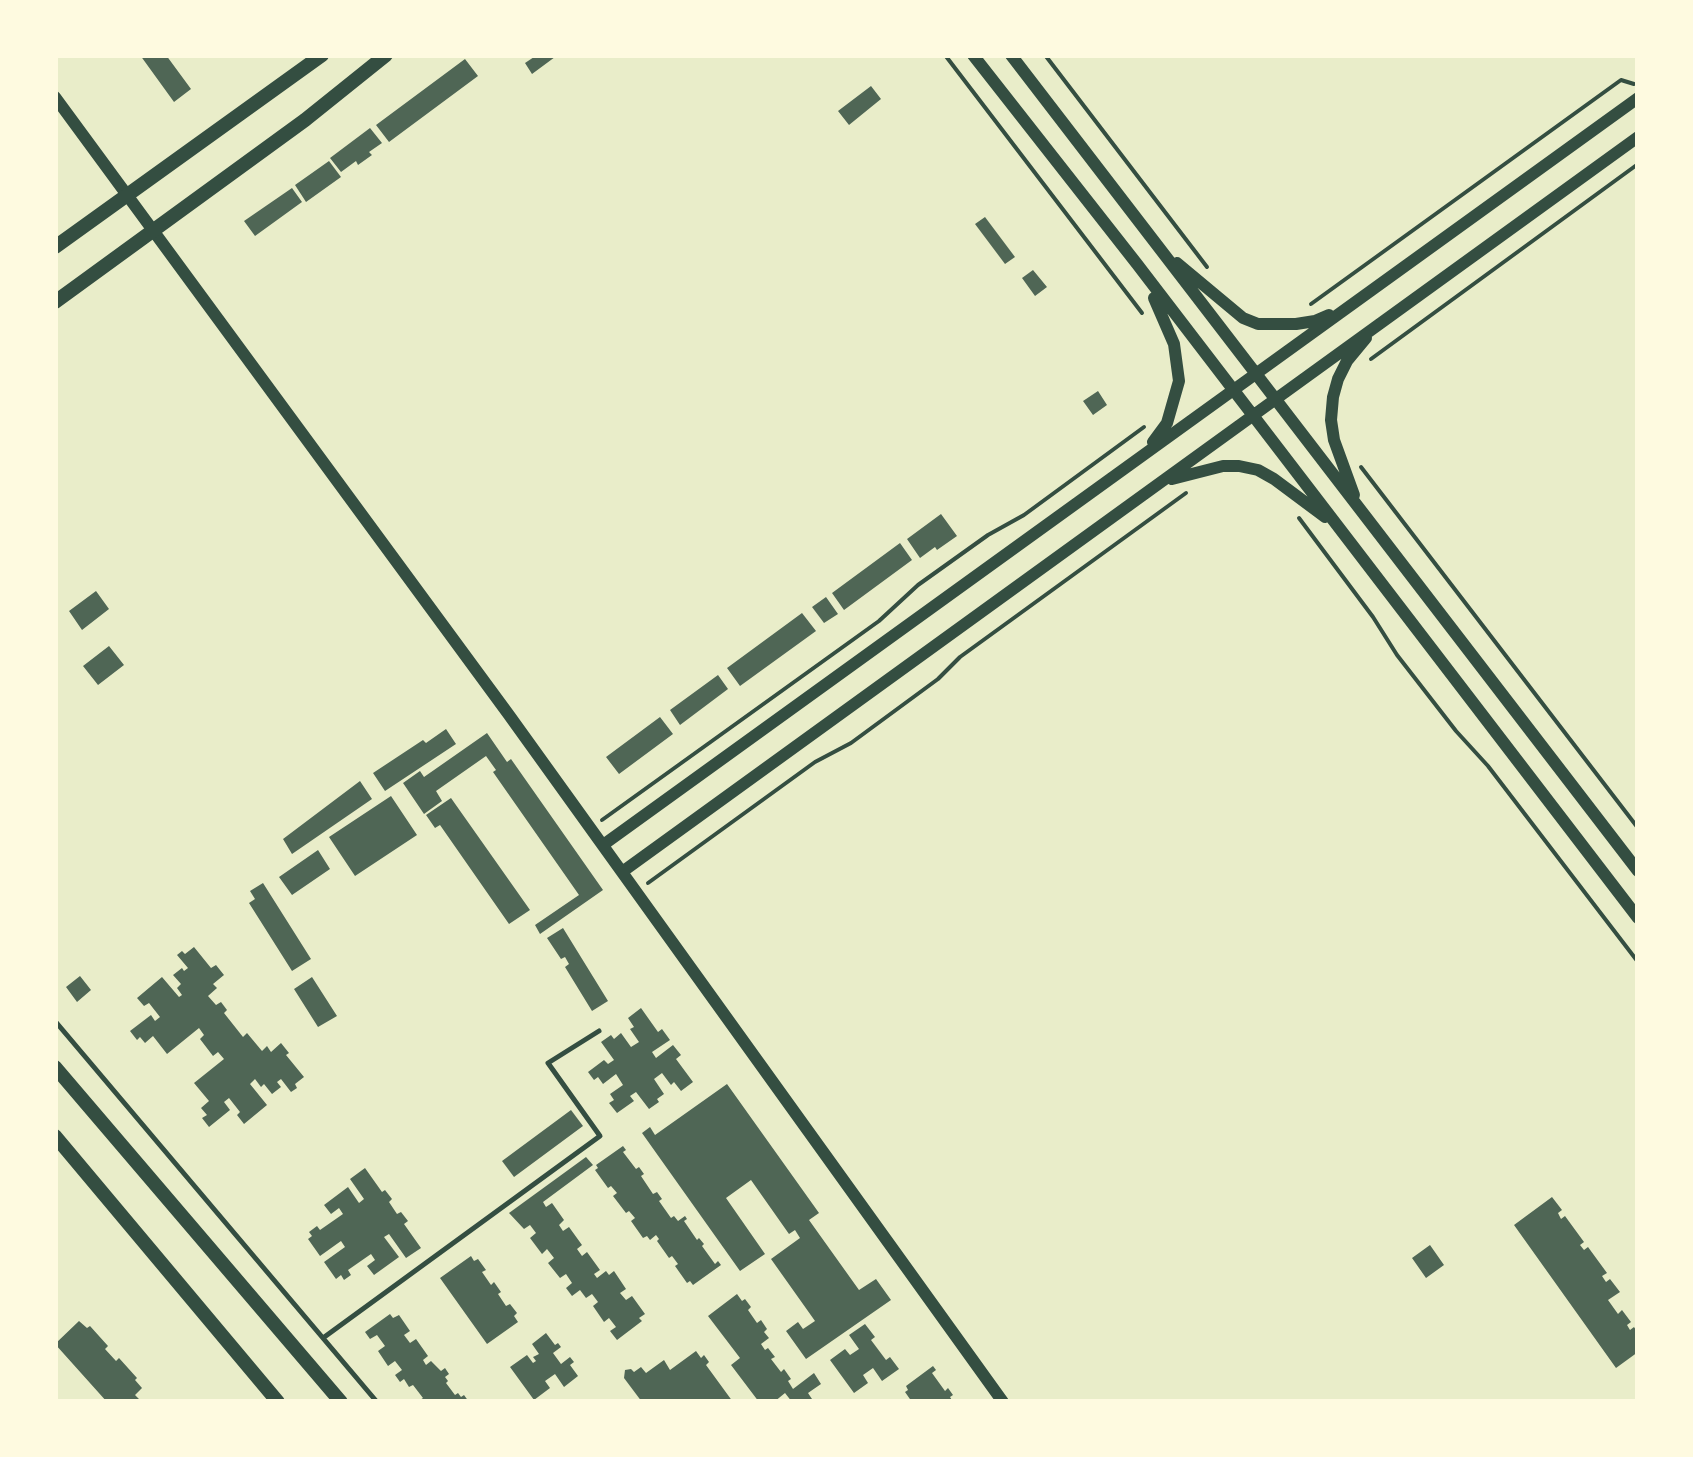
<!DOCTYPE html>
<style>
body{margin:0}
#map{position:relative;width:1693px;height:1457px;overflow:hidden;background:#e9edc9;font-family:"Playfair Display",serif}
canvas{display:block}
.frame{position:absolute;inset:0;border:58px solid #fefae0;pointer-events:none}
</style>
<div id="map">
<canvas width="1693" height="1457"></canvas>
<div class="frame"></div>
</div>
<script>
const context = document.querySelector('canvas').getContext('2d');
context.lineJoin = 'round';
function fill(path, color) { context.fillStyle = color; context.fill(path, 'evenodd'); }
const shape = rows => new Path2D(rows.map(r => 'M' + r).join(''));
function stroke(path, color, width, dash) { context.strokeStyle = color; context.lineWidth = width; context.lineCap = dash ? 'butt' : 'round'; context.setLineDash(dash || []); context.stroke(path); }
fill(shape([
 [140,55,166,55,191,89,174,102],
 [537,55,553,55,555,57,532,74,525,63],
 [465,59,478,76,389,142,376,125],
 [871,86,881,99,849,125,838,111],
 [370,128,382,143,369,152,372,155,358,165,356,161,341,172,330,158],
 [329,161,341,177,306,202,295,185],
 [292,188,302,202,255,236,244,221],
 [985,217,1015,257,1005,264,975,224],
 [1033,270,1047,287,1035,296,1022,278],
 [1098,391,1107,405,1093,415,1083,401],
 [941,514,957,536,937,550,935,547,920,558,907,539],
 [900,543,912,560,844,610,832,593],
 [96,591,109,609,82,630,69,611],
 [826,597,838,614,824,623,812,607],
 [802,613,816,631,740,686,727,668],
 [109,646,124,665,98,685,83,666],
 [718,675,728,689,680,725,670,710],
 [660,717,673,734,619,774,606,757],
 [446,729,456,744,385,791,373,773,423,740,426,743],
 [487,733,507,762,511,759,603,890,540,934,535,925,579,895,493,772,496,770,486,756,436,791,442,801,424,814,403,783,420,771,424,777],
 [360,781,372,799,292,854,283,839],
 [391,796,417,835,355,876,329,837],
 [451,798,530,910,509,924,440,825,435,828,426,815],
 [318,850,330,869,292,895,279,877],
 [263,883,311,959,292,971,249,903,255,899,250,891],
 [563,928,608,1001,592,1011,565,967,569,964,565,957,561,959,547,938],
 [194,947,211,968,216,965,224,975,213,984,217,988,208,996,216,1005,221,1002,227,1010,224,1013,243,1037,247,1033,262,1051,267,1046,271,1052,281,1043,289,1053,286,1055,304,1077,295,1084,297,1088,291,1092,281,1079,277,1082,281,1087,272,1094,264,1084,261,1087,255,1079,250,1084,267,1105,244,1124,237,1115,240,1112,229,1098,224,1102,230,1110,209,1127,202,1118,207,1115,201,1108,209,1101,194,1083,224,1059,218,1052,213,1056,200,1039,204,1035,199,1028,167,1054,153,1036,145,1043,140,1037,137,1040,130,1031,151,1015,155,1021,160,1017,149,1003,144,1006,137,998,162,977,179,997,182,995,177,988,181,984,173,975,182,968,184,971,188,968,177,955,182,951,185,954],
 [80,976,91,990,77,1002,66,987],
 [312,977,337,1016,318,1027,294,989],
 [641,1008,658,1032,662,1029,670,1040,652,1052,656,1058,673,1045,681,1055,676,1059,693,1082,681,1091,674,1082,671,1085,662,1073,654,1079,664,1094,657,1099,659,1102,649,1109,636,1092,630,1096,634,1101,617,1113,609,1103,614,1100,610,1094,623,1085,616,1074,603,1084,598,1077,594,1080,588,1072,604,1060,608,1064,614,1060,601,1042,611,1035,614,1039,621,1033,631,1047,639,1042,630,1029,634,1027,628,1018],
 [727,1084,819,1213,809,1220,859,1290,876,1279,891,1300,806,1359,786,1331,798,1322,803,1329,815,1321,771,1259,800,1238,795,1230,789,1234,751,1180,726,1198,765,1254,740,1271,642,1133,650,1127,655,1135],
 [571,1110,583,1126,514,1177,502,1161],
 [623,1146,626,1150,623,1152,636,1169,639,1167,644,1174,641,1176,653,1194,657,1192,662,1199,659,1201,671,1218,674,1216,678,1221,685,1216,687,1219,684,1221,697,1240,699,1238,704,1244,702,1246,715,1264,718,1261,721,1265,693,1285,690,1281,687,1283,675,1266,678,1264,672,1256,669,1258,657,1241,659,1239,656,1235,650,1240,647,1236,643,1238,631,1221,635,1218,629,1211,626,1213,613,1196,617,1193,611,1186,608,1188,595,1170,598,1168,596,1165],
 [586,1157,593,1165,543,1202,546,1207,552,1203,564,1220,559,1225,563,1231,569,1227,582,1245,577,1249,582,1256,587,1252,600,1270,594,1274,597,1278,606,1271,609,1275,614,1271,626,1289,620,1293,626,1300,632,1296,645,1314,639,1318,642,1321,617,1340,610,1331,616,1327,609,1318,604,1322,593,1306,598,1302,592,1294,586,1298,580,1290,572,1296,566,1288,572,1283,566,1274,560,1278,548,1263,554,1258,547,1249,542,1254,530,1238,536,1233,530,1225,524,1229,509,1213],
 [365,1168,382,1192,385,1190,392,1199,389,1202,397,1214,401,1212,408,1221,404,1224,421,1248,406,1258,389,1234,384,1237,399,1257,374,1275,367,1266,375,1260,371,1254,348,1270,351,1275,344,1280,341,1275,336,1279,324,1262,345,1247,341,1241,320,1256,308,1239,312,1236,309,1232,317,1226,320,1230,343,1214,339,1208,331,1214,324,1205,348,1187,359,1203,364,1199,350,1179],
 [1552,1197,1562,1210,1558,1213,1561,1219,1565,1216,1584,1242,1580,1245,1584,1250,1588,1247,1607,1273,1602,1276,1606,1282,1610,1279,1620,1292,1608,1300,1618,1314,1622,1310,1631,1322,1627,1325,1630,1330,1634,1327,1638,1333,1638,1352,1616,1368,1514,1225],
 [1430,1245,1444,1265,1426,1278,1412,1258],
 [471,1256,474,1261,478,1259,486,1270,482,1272,491,1285,494,1282,501,1292,498,1294,506,1306,510,1304,517,1313,514,1316,518,1322,487,1344,440,1278],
 [737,1294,742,1301,745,1299,751,1307,748,1310,757,1323,761,1320,767,1329,764,1332,769,1338,761,1344,765,1350,768,1348,775,1357,771,1359,781,1372,784,1369,791,1379,788,1381,793,1389,814,1373,821,1384,808,1393,814,1402,792,1402,785,1393,774,1402,759,1402,731,1365,740,1358,708,1316],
 [390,1314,393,1318,399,1315,410,1331,404,1335,410,1343,416,1339,428,1356,423,1360,426,1365,431,1361,441,1371,445,1368,449,1374,445,1377,448,1381,446,1383,455,1395,458,1393,461,1397,464,1395,469,1402,417,1402,423,1398,413,1385,409,1387,404,1379,400,1382,395,1375,402,1370,395,1361,388,1366,378,1351,385,1346,377,1335,370,1339,365,1332],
 [79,1321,87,1328,90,1326,108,1346,105,1349,116,1361,119,1358,137,1378,135,1380,142,1388,135,1395,142,1402,107,1402,55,1344],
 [865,1324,875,1337,871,1340,886,1360,890,1357,899,1369,882,1381,873,1368,863,1375,868,1383,854,1393,830,1360,845,1349,850,1355,859,1349,849,1335],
 [546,1333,555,1345,558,1343,561,1347,553,1353,561,1364,570,1357,574,1362,570,1365,578,1376,564,1387,555,1374,545,1381,550,1388,534,1400,510,1367,527,1355,533,1363,536,1361,533,1357,539,1354,532,1344],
 [696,1351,701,1358,704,1355,709,1362,706,1365,733,1402,642,1402,624,1378,625,1370,631,1369,634,1372,641,1367,646,1373,664,1360,670,1370],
 [933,1366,936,1370,932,1373,945,1391,948,1388,953,1395,950,1397,953,1402,912,1402,905,1392,908,1390,906,1386]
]), '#4f6655');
stroke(shape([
 [945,55,1142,313],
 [1045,55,1207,267],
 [1311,304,1621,80,1634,84],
 [1371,359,1638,164],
 [1361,467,1638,828],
 [1299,518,1373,617,1397,655,1456,731,1488,766,1638,962],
 [602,820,879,621,918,585,988,535,1024,515,1144,427],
 [648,883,815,762,851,743,938,679,960,657,1186,493]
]), '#344e41', 4);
stroke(shape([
 [55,1021,377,1402],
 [323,1338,600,1136,548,1063,599,1031]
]), '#344e41', 5);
stroke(shape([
 [973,55,1137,264,1638,918],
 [1011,55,1638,871],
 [55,97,509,715,1003,1402],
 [1177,263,1243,318,1258,324,1296,324,1315,321,1329,315],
 [1153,442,1167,423,1179,381,1174,344,1154,298],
 [1172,479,1223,466,1239,466,1258,470,1274,479,1325,517],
 [1354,495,1334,440,1331,420,1333,397,1338,379,1347,361,1366,338],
 [603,845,1638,98],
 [622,872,1638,137]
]), '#344e41', 12);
stroke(shape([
 [55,247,322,55],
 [55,302,305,120,386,55],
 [55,1067,341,1402],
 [55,1136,278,1402]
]), '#344e41', 14);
</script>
